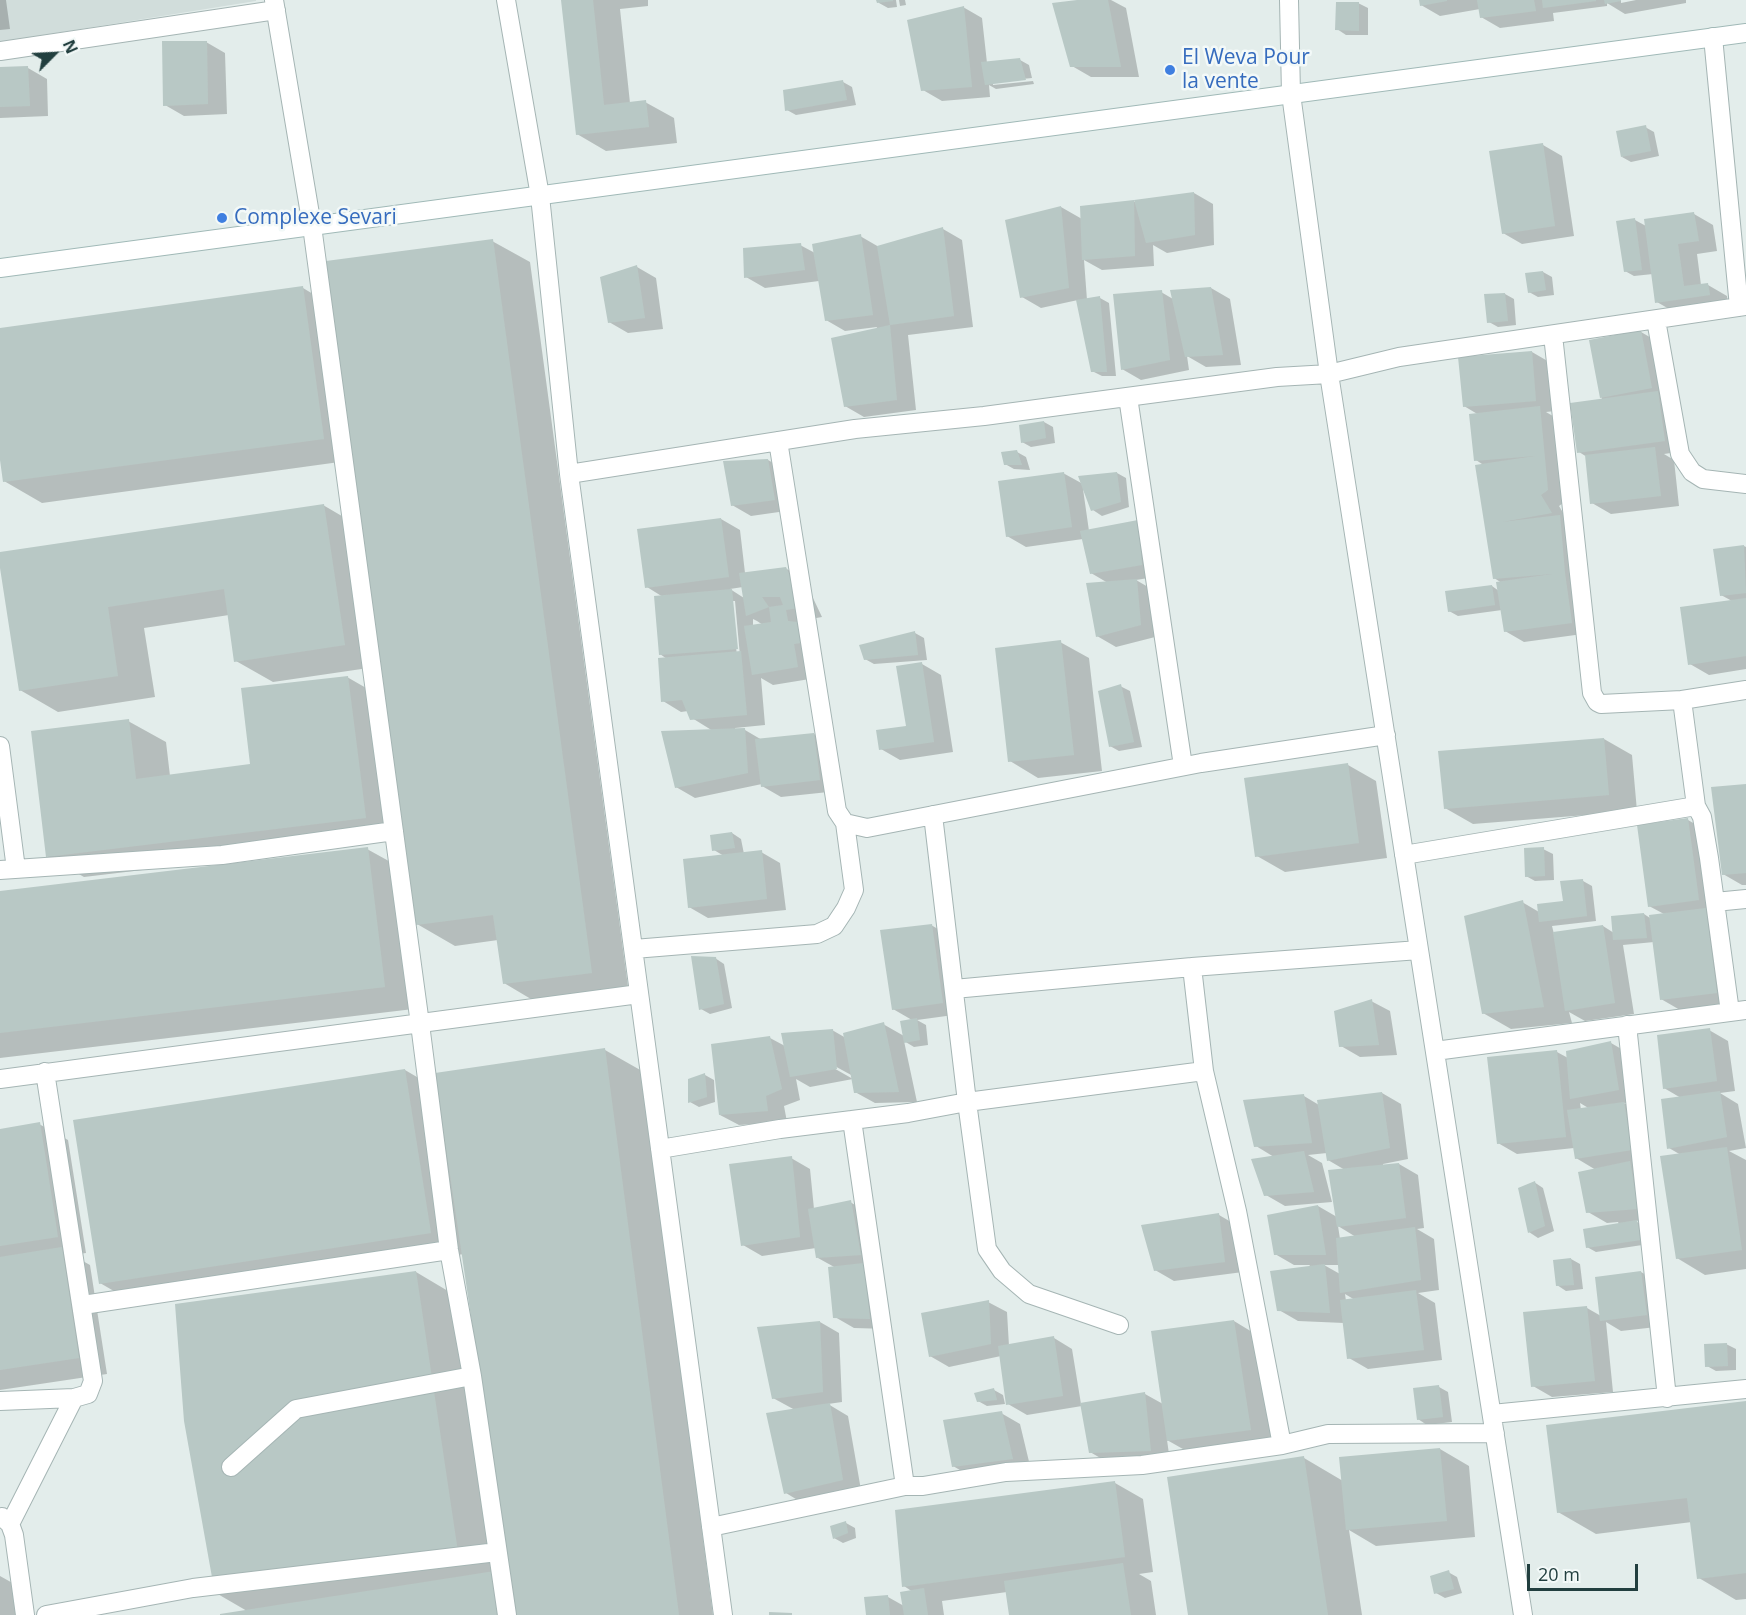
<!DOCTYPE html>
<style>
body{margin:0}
#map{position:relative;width:1746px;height:1615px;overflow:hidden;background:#e3edeb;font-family:"Open Sans",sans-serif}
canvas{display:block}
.north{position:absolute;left:24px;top:24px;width:60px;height:60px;-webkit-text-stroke:4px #f3f9f8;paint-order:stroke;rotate:66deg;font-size:16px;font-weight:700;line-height:24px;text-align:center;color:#223f3f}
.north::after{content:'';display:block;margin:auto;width:21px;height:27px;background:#223f3f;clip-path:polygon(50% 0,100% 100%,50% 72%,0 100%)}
.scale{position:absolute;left:1527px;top:1564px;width:111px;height:27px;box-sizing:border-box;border:3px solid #223f3f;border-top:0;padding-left:8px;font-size:18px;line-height:21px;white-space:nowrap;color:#223f3f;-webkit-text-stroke:4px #f3f9f8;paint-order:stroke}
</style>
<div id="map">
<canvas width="1746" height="1615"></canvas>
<div class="north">N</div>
<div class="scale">20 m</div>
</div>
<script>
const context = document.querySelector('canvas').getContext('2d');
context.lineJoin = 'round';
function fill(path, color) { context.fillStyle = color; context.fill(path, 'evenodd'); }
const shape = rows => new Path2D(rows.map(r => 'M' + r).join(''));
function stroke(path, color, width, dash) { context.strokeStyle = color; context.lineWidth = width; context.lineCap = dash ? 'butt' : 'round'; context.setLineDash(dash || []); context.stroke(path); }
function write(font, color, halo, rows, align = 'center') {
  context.font = font + ' "Open Sans",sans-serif'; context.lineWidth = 5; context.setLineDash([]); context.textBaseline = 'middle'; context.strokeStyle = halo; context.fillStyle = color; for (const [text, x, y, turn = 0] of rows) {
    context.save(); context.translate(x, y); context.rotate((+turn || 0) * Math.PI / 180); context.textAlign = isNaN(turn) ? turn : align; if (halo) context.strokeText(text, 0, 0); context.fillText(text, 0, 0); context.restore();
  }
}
fill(shape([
 [0,0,256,0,256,1,0,42]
]), '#d1dddb');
fill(shape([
 [0,0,6,0,10,29,0,30],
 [563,0,648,0,648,6,620,9,630,103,645,102,674,118,677,143,606,151,577,134],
 [878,0,896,0,897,7,888,8,879,3],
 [899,0,905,0,906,5,900,6],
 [1087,0,1111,0,1126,8,1139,77,1091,77,1072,66],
 [1420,0,1621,0,1621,3,1636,0,1686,0,1686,3,1625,14,1607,3,1607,6,1553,13,1554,21,1500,28,1481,17,1480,9,1440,16,1421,5],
 [1358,3,1368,8,1368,35,1346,35,1337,29],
 [963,7,982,18,987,63,1020,60,1029,65,1032,78,993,82,993,85,1033,81,1034,84,996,89,989,85,990,97,942,101,923,90],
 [206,42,225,53,227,114,184,116,165,105],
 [28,68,47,79,48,116,0,118,0,69],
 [843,82,852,87,856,105,796,115,787,110],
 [1645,127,1654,132,1659,156,1631,162,1622,157],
 [1543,145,1562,156,1574,236,1522,244,1503,233],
 [1194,193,1213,204,1214,245,1167,253,1153,245,1154,266,1102,270,1084,260,1087,300,1100,298,1109,303,1116,376,1102,376,1092,371,1078,300,1041,308,1022,297,1007,221,1061,207,1082,219,1134,202],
 [1694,214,1713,225,1717,251,1697,254,1701,285,1708,285,1727,296,1728,306,1676,313,1657,302,1653,274,1634,276,1625,271,1635,220,1646,226],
 [943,229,962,240,973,327,908,335,916,410,864,417,845,406,877,327,845,331,826,320,819,281,765,288,746,277,800,245,815,253,860,236,879,247],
 [492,241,530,262,629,994,541,1005,504,983,498,940,455,946,417,924,399,788,396,789,402,839,84,877,47,856,128,721,166,742,170,776,252,766,347,677,387,700,382,666,273,682,236,661,229,615,144,628,155,697,58,712,20,690,0,559,0,554,323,505,364,529,354,460,42,503,4,481,0,449,0,329,303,288,333,306],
 [637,267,656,278,663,329,628,333,609,322],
 [1543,272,1552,277,1554,295,1538,297,1529,292],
 [1211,288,1230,299,1241,365,1206,367,1187,356,1189,370,1141,380,1122,369,1161,292,1173,299],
 [1505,294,1514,299,1516,325,1498,327,1489,322],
 [1641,332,1660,343,1684,451,1664,454,1674,460,1679,506,1611,514,1592,503,1587,457,1579,452,1602,400,1591,341],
 [1532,352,1551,363,1555,411,1546,412,1558,419,1566,501,1559,506,1568,521,1590,633,1524,642,1505,631,1502,610,1458,616,1449,611,1492,586,1499,591,1502,583,1494,578,1485,466,1476,460,1479,415,1464,406],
 [1044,422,1053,427,1055,443,1031,447,1022,442],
 [1017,452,1026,457,1030,470,1014,469,1005,464],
 [768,460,787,471,793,510,751,516,732,505],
 [1063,473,1083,484,1117,473,1126,478,1129,507,1102,516,1093,510,1083,489,1089,531,1138,522,1161,576,1136,580,1155,591,1159,636,1116,647,1097,636,1108,583,1091,573,1083,539,1026,547,1007,536],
 [721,519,740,530,745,573,785,568,804,579,822,617,805,620,816,678,773,685,761,678,765,725,735,728,735,730,745,730,762,740,814,734,832,745,838,791,781,797,762,786,762,784,695,798,676,787,713,731,692,718,688,711,681,712,663,701,667,659,660,654,663,597,647,587],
 [743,587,744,598,730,589],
 [732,601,735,601,740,656,737,657],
 [753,619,757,621,763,625,753,626],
 [1744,546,1746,547,1746,669,1709,675,1690,664,1732,601,1721,595],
 [915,633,924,638,927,660,874,664,865,659],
 [1060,642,1089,658,1102,771,1038,778,1010,761],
 [922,664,941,675,953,752,900,760,881,749,907,727],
 [1120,686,1130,691,1142,747,1119,751,1110,746],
 [1604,739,1632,755,1637,811,1473,824,1445,808],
 [1348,765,1376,781,1387,858,1285,872,1257,856],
 [1746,786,1746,885,1742,885,1723,874],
 [1688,820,1707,831,1736,1003,1680,1010,1661,999,1654,942,1623,945,1634,1014,1585,1021,1569,1012,1572,1023,1511,1029,1483,1013,1522,902,1539,912,1565,902,1583,881,1592,886,1596,921,1552,926,1554,934,1603,926,1614,933,1644,914,1650,918,1664,914,1649,906],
 [732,833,741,839,744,854,761,852,780,863,786,910,708,918,689,907,724,856,714,850],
 [367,849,405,870,422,1008,0,1058,0,893],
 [1543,849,1553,854,1554,880,1535,881,1526,876],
 [931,925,950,936,961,1014,917,1020,926,1025,928,1045,914,1047,904,1041,917,1102,875,1103,855,1092,853,1079,810,1087,796,1079,800,1100,784,1106,787,1122,739,1125,720,1115,770,1038,785,1046,832,1030,846,1038,883,1024,904,1036,912,1020,893,1009],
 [831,1064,853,1076,853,1079,830,1066],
 [715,958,724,964,732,1008,710,1014,701,1009],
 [1371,1001,1390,1011,1397,1055,1360,1057,1341,1046],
 [1709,1030,1728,1041,1735,1091,1720,1093,1738,1104,1746,1148,1729,1151,1746,1160,1746,1269,1705,1275,1677,1258,1681,1155,1669,1148,1681,1098,1664,1088],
 [1611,1043,1630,1054,1638,1101,1624,1103,1643,1114,1650,1160,1632,1163,1649,1173,1657,1219,1635,1221,1646,1227,1649,1244,1596,1252,1587,1247,1619,1224,1618,1222,1607,1223,1588,1212,1596,1170,1576,1158,1574,1148,1517,1154,1498,1143,1557,1052,1568,1058],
 [1580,1103,1590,1109,1581,1110],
 [605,1050,642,1071,713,1615,222,1615,247,1611,216,1593,416,1272,453,1294,512,1582,464,1254,138,1305,100,1283,405,1070,439,1090],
 [705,1075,714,1080,715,1102,699,1107,690,1102],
 [1382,1093,1401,1104,1408,1159,1383,1164,1383,1166,1399,1164,1418,1175,1424,1228,1417,1229,1434,1239,1439,1290,1418,1293,1435,1303,1442,1360,1368,1369,1349,1358,1344,1323,1298,1321,1279,1310,1310,1265,1294,1265,1275,1254,1318,1206,1337,1217,1334,1202,1332,1202,1334,1202,1345,1170,1328,1160,1327,1153,1308,1155,1322,1163,1332,1202,1285,1206,1266,1195,1274,1157,1256,1146,1304,1096,1319,1105],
 [1338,1226,1356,1237,1340,1239],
 [1324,1265,1339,1265,1340,1274],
 [1345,1294,1355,1300,1346,1301],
 [39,1124,68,1140,86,1253,72,1255,90,1265,107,1374,0,1390,0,1130],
 [791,1158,810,1169,814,1209,850,1202,869,1213,888,1329,854,1328,835,1317,836,1268,818,1258,816,1248,762,1256,743,1245],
 [1534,1182,1543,1188,1554,1231,1538,1238,1529,1232],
 [1219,1215,1238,1226,1243,1272,1174,1281,1155,1270],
 [1571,1259,1580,1264,1583,1289,1566,1291,1557,1285],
 [1641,1272,1660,1283,1665,1326,1621,1331,1606,1322,1613,1392,1552,1397,1533,1386,1587,1308,1601,1316],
 [988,1302,1007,1312,1009,1346,1054,1338,1072,1349,1081,1404,1145,1394,1163,1404,1234,1321,1262,1338,1278,1446,1197,1457,1167,1440,1170,1461,1109,1463,1090,1452,1082,1406,1027,1415,1008,1404,1001,1356,949,1367,930,1356],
 [820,1322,839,1333,842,1402,828,1404,848,1416,861,1490,804,1504,786,1493,795,1410,773,1398,759,1328],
 [1726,1344,1736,1349,1736,1370,1716,1371,1707,1366],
 [1439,1387,1448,1392,1452,1422,1427,1425,1418,1419],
 [994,1390,1003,1395,1005,1404,987,1406,978,1401],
 [1746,1403,1746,1599,1736,1600,1699,1578,1692,1522,1596,1534,1558,1512],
 [1001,1413,1020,1424,1031,1470,972,1477,953,1466],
 [1440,1449,1469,1466,1475,1537,1376,1546,1349,1530,1362,1615,1190,1615,1304,1458,1343,1481],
 [1115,1483,1143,1499,1153,1572,1139,1574,1151,1581,1156,1615,1011,1615,1007,1592,942,1601,944,1615,867,1615,888,1597,904,1606,913,1592,904,1586],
 [846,1523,855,1528,856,1538,843,1543,834,1538],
 [1448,1572,1457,1577,1462,1593,1445,1598,1436,1593],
 [0,1576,25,1590,28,1615,0,1615]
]), '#0003');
fill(shape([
 [561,0,593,0,604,105,646,100,649,127,576,135],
 [876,0,893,0,893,1,877,3],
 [1077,0,1108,0,1121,67,1070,67,1052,3],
 [1419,0,1447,0,1447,1,1420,6],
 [1477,0,1534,0,1536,11,1480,18],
 [1542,0,1596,0,1596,1,1543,8],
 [1604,0,1621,0,1621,1,1605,4],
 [1336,2,1359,2,1359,31,1335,30],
 [964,6,972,87,921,91,907,20],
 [162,41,207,41,208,104,163,106],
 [1020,58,1026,80,985,85,981,62],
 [28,66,30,106,0,107,0,67],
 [843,80,847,100,785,111,783,90],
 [1646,125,1651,151,1621,157,1616,131],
 [1543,143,1555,226,1502,234,1489,151],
 [1194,192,1195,235,1146,243,1134,200],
 [1134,200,1135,256,1082,260,1080,206],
 [1061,206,1069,288,1020,298,1005,220],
 [1694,212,1699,241,1678,244,1684,286,1708,283,1710,295,1655,303,1644,219],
 [1635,218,1642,270,1624,272,1616,221],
 [943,227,954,316,890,325,877,246],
 [861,234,873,315,825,321,812,244],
 [493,239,592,973,503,984,493,915,416,925,326,261],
 [801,243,805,270,744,278,743,248],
 [637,265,645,318,608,323,600,277],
 [1543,271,1546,290,1528,293,1525,273],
 [303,286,324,439,3,482,0,460,0,328],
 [1211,287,1223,355,1185,357,1170,290],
 [1162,290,1170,360,1121,370,1113,294],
 [1505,293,1508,321,1487,323,1484,294],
 [1100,296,1107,372,1091,372,1076,300],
 [890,325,897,400,844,407,831,338],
 [1641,330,1652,388,1600,398,1589,340],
 [1532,351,1536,401,1463,407,1458,357],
 [1658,391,1665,441,1577,453,1570,403],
 [1540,406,1548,490,1541,495,1552,513,1502,522,1560,515,1565,573,1572,623,1504,632,1496,582,1552,574,1493,579,1475,465,1535,456,1474,461,1469,414],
 [1044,421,1046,438,1021,443,1019,425],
 [1655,447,1661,496,1590,504,1585,455],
 [1017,450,1022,465,1004,465,1001,452],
 [768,459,775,500,731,506,723,461],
 [1064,472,1072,527,1006,537,998,481],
 [1117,472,1121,502,1091,511,1078,476],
 [324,504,345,645,234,662,224,589,108,607,118,676,19,691,0,568,0,552],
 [721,518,729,577,645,588,637,529],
 [1138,520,1142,565,1090,574,1080,531],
 [1744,545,1746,593,1720,596,1713,549],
 [786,567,804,607,786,610,788,621,797,622,801,643,794,644,798,667,752,675,744,626,771,622,769,607,783,605,780,597,762,597,769,607,746,616,739,573],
 [1137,579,1141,625,1096,637,1086,583],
 [1492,585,1495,605,1448,612,1445,591],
 [732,589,738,649,659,655,654,596],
 [1746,598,1746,656,1688,665,1680,607],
 [915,631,918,655,864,660,859,645],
 [1061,640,1074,755,1008,762,995,648],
 [741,651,747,715,690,720,682,700,661,702,658,658],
 [922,662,934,742,879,750,876,730,906,726,896,666],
 [348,676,366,818,46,857,31,731,129,719,136,779,250,764,241,688],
 [1121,684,1134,742,1109,747,1098,691],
 [745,728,748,773,675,788,661,731],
 [814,733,820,780,761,787,755,739],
 [1604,738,1609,795,1444,809,1438,751],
 [1348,763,1359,843,1255,857,1244,778],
 [1746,784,1746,873,1722,875,1711,787],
 [1688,818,1699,900,1648,907,1637,825],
 [732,832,735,848,712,851,710,835],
 [368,847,385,987,0,1033,0,891],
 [1544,847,1545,876,1525,877,1524,848],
 [762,850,767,899,688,908,683,859],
 [1583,879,1587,916,1539,922,1537,904,1563,901,1560,881],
 [1523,900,1544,1007,1482,1014,1464,916],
 [1706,908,1717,993,1660,1000,1649,915],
 [1644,913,1647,938,1613,940,1611,916],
 [932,924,943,1003,892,1010,880,930],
 [1603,925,1615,1003,1565,1011,1553,932],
 [691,956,716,957,724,1004,699,1010],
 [1372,999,1379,1045,1339,1047,1334,1011],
 [917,1018,920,1040,904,1043,900,1021],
 [884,1022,899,1092,854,1093,843,1033],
 [1710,1028,1717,1081,1663,1089,1657,1035],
 [833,1029,837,1069,790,1077,781,1033],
 [770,1036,782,1089,766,1096,768,1111,719,1115,711,1044],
 [1611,1041,1619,1090,1570,1099,1566,1051],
 [605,1048,679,1615,515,1615,435,1073],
 [1557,1050,1566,1137,1497,1144,1487,1057],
 [405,1069,431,1233,99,1284,73,1120],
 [705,1073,707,1097,688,1103,688,1079],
 [1720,1091,1727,1137,1667,1149,1661,1099],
 [1382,1092,1390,1148,1327,1161,1317,1100],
 [1304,1094,1312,1143,1254,1147,1243,1100],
 [1624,1102,1632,1150,1575,1159,1567,1110],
 [40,1122,58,1237,0,1246,0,1129],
 [1727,1147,1742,1250,1676,1259,1660,1156],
 [1304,1151,1314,1192,1264,1196,1251,1159],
 [792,1156,800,1237,741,1246,729,1164],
 [1630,1161,1638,1209,1586,1213,1578,1172],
 [1399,1163,1406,1218,1337,1227,1328,1170],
 [1535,1181,1545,1226,1528,1233,1518,1188],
 [851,1200,861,1255,816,1258,808,1209],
 [1318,1205,1326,1255,1274,1255,1267,1215],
 [1219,1213,1225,1262,1154,1271,1141,1225],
 [1637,1220,1641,1240,1586,1248,1583,1229],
 [1415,1227,1421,1280,1340,1293,1336,1238],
 [62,1247,79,1358,0,1370,0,1257],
 [1571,1258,1574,1285,1556,1286,1553,1260],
 [864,1263,870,1319,833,1318,828,1267],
 [1325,1264,1330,1313,1277,1311,1270,1271],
 [416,1271,459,1559,215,1594,184,1421,175,1304],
 [1641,1271,1647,1315,1600,1321,1595,1277],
 [1416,1290,1424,1350,1347,1359,1340,1300],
 [989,1300,991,1344,929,1357,921,1313],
 [1587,1306,1595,1381,1531,1387,1523,1312],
 [1234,1320,1251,1430,1167,1441,1151,1331],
 [820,1321,823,1392,772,1399,757,1327],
 [1054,1336,1063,1396,1006,1405,998,1346],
 [1727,1343,1728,1366,1705,1367,1704,1344],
 [1439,1385,1443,1417,1417,1420,1413,1388],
 [994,1388,997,1400,977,1402,974,1393],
 [1145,1392,1151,1451,1089,1453,1080,1403],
 [1746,1401,1746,1573,1697,1579,1687,1498,1557,1513,1546,1425],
 [830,1403,843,1480,784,1494,766,1413],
 [1002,1411,1013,1459,952,1467,943,1420],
 [1440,1448,1447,1521,1346,1530,1339,1457],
 [1304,1456,1328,1615,1188,1615,1167,1477],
 [1115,1481,1125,1557,902,1587,895,1510],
 [846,1521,848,1533,833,1539,830,1526],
 [1123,1563,1131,1615,1009,1615,1004,1581],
 [1449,1570,1454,1589,1434,1594,1430,1576],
 [495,1571,502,1615,220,1615,220,1614],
 [924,1588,928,1615,904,1615,900,1592],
 [888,1595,890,1615,866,1615,864,1597],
 [769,1612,792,1613,792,1615,769,1615]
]), '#b8c8c5');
const minor = shape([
 [274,0,312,226,420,1024,449,1250,472,1376,507,1615],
 [506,0,540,196,569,474,723,1615],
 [1289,0,1291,94,1329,374,1523,1615],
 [1713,37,1739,307],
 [0,51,276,10],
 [1656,320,1680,454,1692,472,1703,479,1746,484],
 [1553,335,1592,693,1597,702,1601,704,1682,700,1696,806,1702,817,1709,858,1730,1012],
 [1128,397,1183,766],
 [778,441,837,811,845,823,867,828,1201,763,1386,735],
 [569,474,855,429,984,416,1277,377,1329,374,1399,357,1746,306],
 [1682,700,1746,690],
 [0,746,16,869],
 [933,815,967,1102,987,1249,1002,1271,1029,1294,1119,1325],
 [1404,855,1696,806],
 [0,870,222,855,394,831],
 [1715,902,1746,899],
 [634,949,817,934,834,926,846,908,854,890,845,823],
 [1192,967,1204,1071,1237,1211,1282,1445],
 [954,989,1192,967,1419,950],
 [1627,1025,1667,1398],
 [1435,1051,1746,1010],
 [0,1079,639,994],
 [852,1120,905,1486],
 [660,1149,780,1129,908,1113,967,1102,1204,1071],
 [83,1305,449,1250],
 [0,1401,74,1398,88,1394,93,1381,45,1072],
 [1492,1414,1746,1389],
 [231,1467,296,1409,472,1376],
 [2,1517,10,1524,14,1535,25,1615],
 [10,1524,74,1398],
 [711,1527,905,1486,923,1486,1006,1472,1142,1465,1282,1445,1328,1434,1495,1433],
 [46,1615,193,1588,497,1552]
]);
const secondary = shape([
 [0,268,1746,33]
]);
stroke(minor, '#a5b5b4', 20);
stroke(secondary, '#a0b9b7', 20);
stroke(minor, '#fff', 18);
stroke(secondary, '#fff', 18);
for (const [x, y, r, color] of [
 [1170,70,6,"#3f7fe0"],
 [222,218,6,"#3f7fe0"]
]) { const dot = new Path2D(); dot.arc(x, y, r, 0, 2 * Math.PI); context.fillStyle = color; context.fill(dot); stroke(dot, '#f3f9f8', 2); }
write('21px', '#366cbe', '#f3f9f8', [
 ["El Weva Pour",1182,58],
 ["la vente",1182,82],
 ["Complexe Sevari",234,218]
], 'left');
</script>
